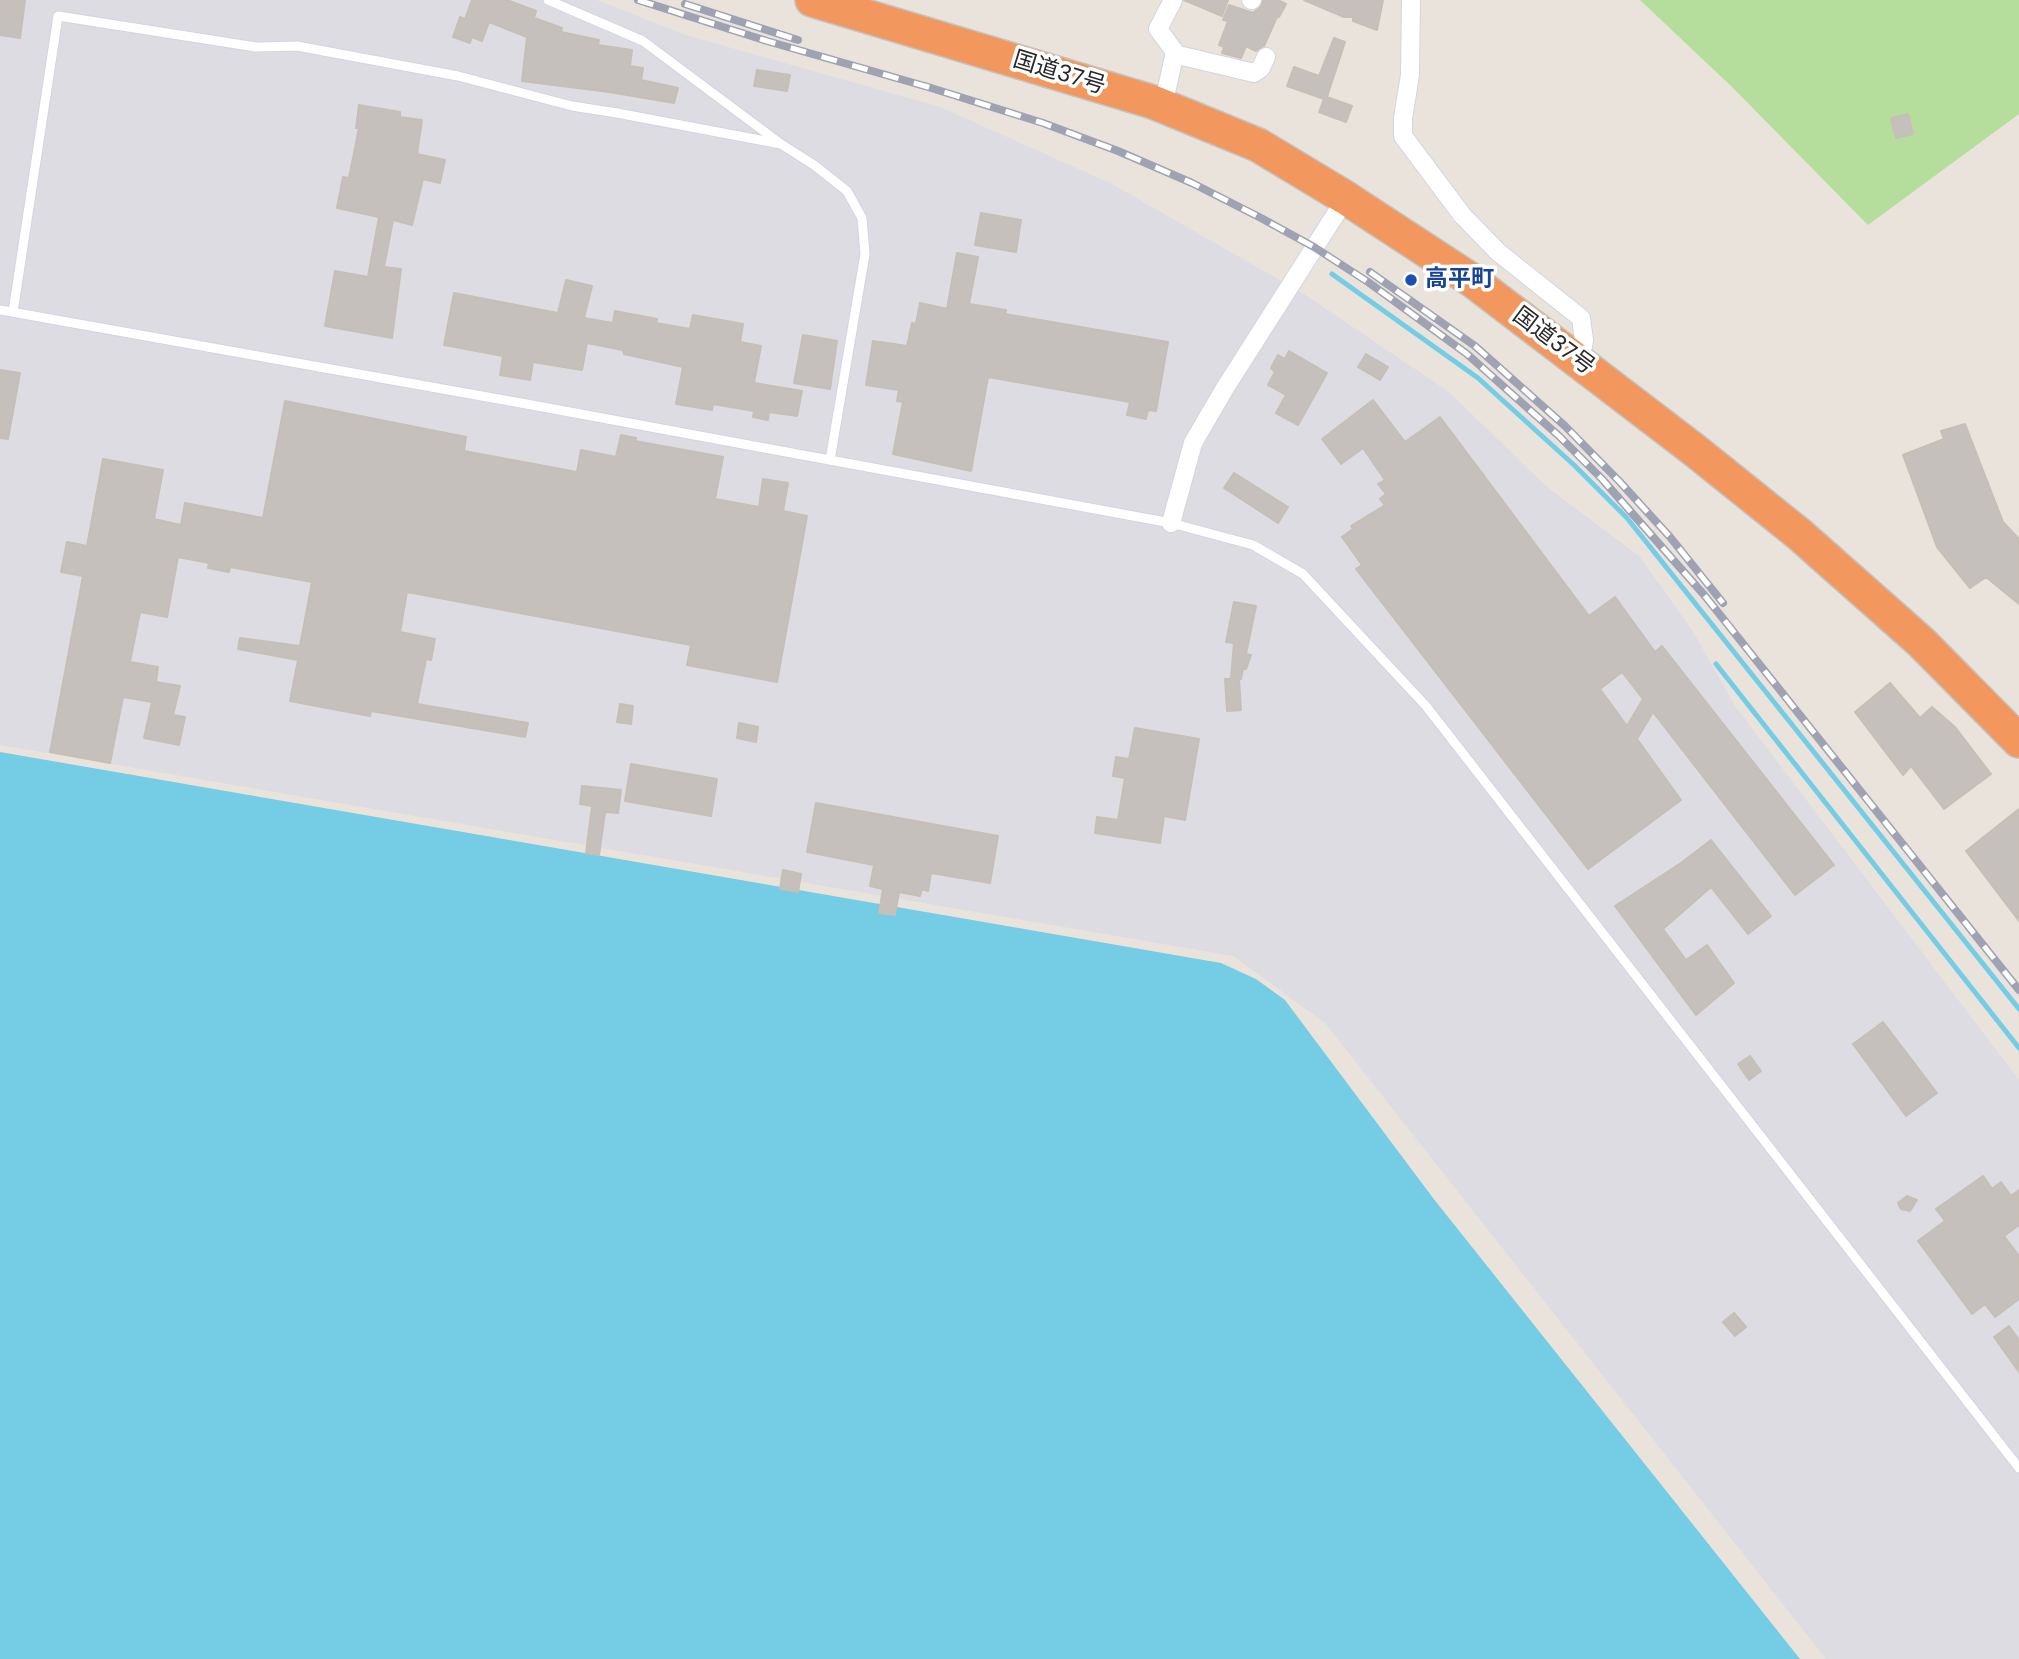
<!DOCTYPE html>
<meta charset="utf-8">
<style>
body{margin:0}
canvas{display:block;background:#eae3db}
</style>
<canvas width="2019" height="1659"></canvas>
<script>
const context = document.querySelector('canvas').getContext('2d');
context.lineJoin = 'round';
function fill(path, color) { context.fillStyle = color; context.fill(path, 'evenodd'); }
const shape = rows => new Path2D(rows.map(r => 'M' + r).join(''));
function stroke(path, color, width, dash) { context.strokeStyle = color; context.lineWidth = width; context.lineCap = dash ? 'butt' : 'round'; context.setLineDash(dash || []); context.stroke(path); }
function write(font, color, halo, rows, align = 'center') {
  context.font = font + ' Poppins,"Noto Sans JP",sans-serif'; context.lineWidth = 7; context.setLineDash([]); context.textBaseline = 'middle'; context.strokeStyle = halo; context.fillStyle = color; for (const [text, x, y, turn = 0] of rows) {
    context.save(); context.translate(x, y); context.rotate((+turn || 0) * Math.PI / 180); context.textAlign = isNaN(turn) ? turn : align; if (halo) context.strokeText(text, 0, 0); context.fillText(text, 0, 0); context.restore();
  }
}
fill(shape([
 [0,0,597,0,686,35,940,107,1112,184,1304,294,1449,392,1546,486,1639,556,1692,630,1735,706,2019,1080,2019,1659,1826,1659,1325,1023,1233,956,0,745]
]), '#dddce3');
fill(shape([
 [1640,0,2019,0,2019,114,1868,225,1731,86]
]), '#b5dd9b');
fill(shape([
 [0,752,1221,963,1256,979,1285,1000,1433,1198,1800,1659,0,1659]
]), '#75cde5');
stroke(shape([
 [1332,274,1478,378,1574,465,1627,518,2019,1009],
 [1716,664,2019,1048]
]), '#75cde5', 5);
const building = shape([
 [0,0,25,0,20,38,0,35,0,0],
 [472,0,507,0,536,11,534,18,562,28,561,32,599,40,598,45,632,50,630,66,643,68,641,80,678,88,674,103,609,92,522,81,527,37,489,22,482,41,472,37,470,43,453,37,460,17,465,19,472,0],
 [1184,0,1228,0,1222,16,1184,0],
 [1263,0,1278,0,1286,4,1279,17,1277,17,1264,46,1256,51,1246,46,1241,58,1222,53,1224,47,1219,45,1228,21,1223,20,1229,5,1253,13,1261,6,1263,0],
 [1304,0,1383,0,1377,30,1353,21,1353,17,1344,17,1304,0],
 [1334,38,1345,42,1327,97,1352,106,1346,122,1319,112,1324,99,1287,86,1294,67,1319,76,1334,38],
 [757,70,790,75,787,91,754,86,757,70],
 [359,105,400,112,400,117,422,120,417,154,445,160,440,183,423,179,412,225,393,220,384,267,401,269,392,338,325,326,335,271,368,277,379,217,337,208,343,177,349,178,359,128,356,128,359,105],
 [1908,114,1913,134,1896,138,1891,118,1908,114],
 [981,213,1021,220,1016,252,975,245,981,213],
 [957,253,978,257,969,304,1006,310,1005,314,1168,342,1156,411,1148,410,1146,419,1127,415,1130,402,988,377,971,471,893,454,903,402,897,401,899,390,866,385,873,341,907,346,912,323,916,324,920,303,947,309,957,253],
 [566,280,592,286,584,318,613,323,615,311,657,319,656,323,690,329,693,315,743,324,740,342,761,346,754,383,802,391,797,416,769,412,768,420,753,417,754,411,713,404,712,410,676,404,683,367,624,354,623,350,587,343,582,370,533,362,530,380,500,375,503,356,444,345,454,293,558,313,566,280],
 [803,335,837,341,830,389,794,383,803,335],
 [1289,351,1327,373,1298,425,1276,413,1286,395,1268,385,1275,372,1271,368,1278,355,1285,359,1289,351],
 [1366,354,1388,367,1380,380,1358,367,1366,354],
 [0,370,20,373,8,439,0,438,0,370],
 [1373,400,1405,442,1440,417,1589,616,1615,597,1655,652,1662,646,1834,865,1795,895,1653,712,1637,739,1681,800,1588,869,1356,569,1362,565,1342,537,1353,529,1351,526,1385,505,1380,499,1386,494,1378,484,1385,480,1363,448,1341,464,1322,439,1373,400],
 [1622,672,1643,699,1627,726,1600,689,1622,672],
 [285,401,466,437,464,451,577,472,581,450,616,457,621,435,636,438,635,441,723,457,715,499,759,507,763,479,788,483,783,511,807,516,777,682,687,665,691,645,407,592,400,632,435,639,431,660,426,659,417,704,528,723,525,737,371,711,370,716,290,701,298,660,238,649,240,638,300,646,312,582,230,567,229,572,208,568,209,563,178,557,167,617,140,612,130,662,158,667,156,682,180,686,173,715,185,717,179,745,144,738,152,702,123,697,110,763,50,752,83,576,61,572,67,542,87,546,103,459,163,470,154,519,181,525,185,503,263,518,285,401],
 [1965,424,2003,522,2019,539,2019,604,1986,577,1970,588,1937,547,1903,455,1944,439,1941,431,1965,424],
 [1234,473,1288,507,1278,523,1224,488,1234,473],
 [1234,602,1256,606,1246,654,1251,655,1246,669,1243,669,1241,679,1239,679,1241,710,1227,711,1225,679,1236,679,1231,678,1234,643,1226,642,1234,602],
 [1890,683,1920,718,1932,707,1955,727,1991,774,1944,809,1911,766,1903,775,1855,712,1890,683],
 [620,704,633,706,631,724,617,722,620,704],
 [739,723,758,727,756,742,737,738,739,723],
 [1135,728,1199,739,1185,820,1164,816,1160,843,1095,833,1097,817,1118,820,1125,778,1113,776,1116,757,1129,759,1135,728],
 [631,764,717,779,711,816,625,801,631,764],
 [582,786,621,790,618,813,605,812,599,855,586,853,592,806,580,804,582,786],
 [816,803,998,836,990,883,931,873,928,891,922,889,920,896,899,892,895,915,879,913,883,889,870,886,874,865,807,852,816,803],
 [2019,809,2019,921,1966,851,2019,809],
 [1711,840,1771,916,1748,934,1711,887,1663,929,1686,960,1707,945,1734,983,1696,1015,1615,906,1681,863,1711,840],
 [783,870,801,874,798,892,780,889,783,870],
 [1883,1022,1937,1093,1906,1116,1853,1044,1883,1022],
 [1750,1056,1761,1071,1749,1080,1738,1064,1750,1056],
 [1983,1176,1992,1189,2001,1182,2011,1196,2019,1190,2019,1225,2004,1236,2019,1256,2019,1299,1995,1317,1985,1304,1972,1314,1918,1241,1945,1221,1936,1209,1983,1176],
 [1907,1196,1917,1200,1910,1211,1901,1209,1898,1203,1907,1196],
 [1734,1313,1746,1327,1735,1336,1723,1322,1734,1313],
 [2009,1326,2019,1340,2019,1372,1994,1337,2009,1326]
]);
fill(building, '#c5c0bb');
stroke(building, '#c5bfb5', 2);
const lane = shape([
 [548,0,643,41,781,144,814,165,847,191,862,218,865,254,830,460],
 [0,310,521,403,1171,523,1253,545,1303,574,1426,706,2019,1468],
 [13,312,58,16,256,47,297,46,458,76,572,106,617,113,781,144]
]);
const street = shape([
 [1251,0,1252,0],
 [1411,0,1410,75,1403,118,1403,136,1462,215,1498,252,1581,318,1584,340,1580,363],
 [1174,54,1254,73,1261,68,1266,57],
 [1163,106,1175,52,1158,29,1173,0],
 [1171,523,1193,443,1225,388,1346,198]
]);
const highway = shape([
 [812,0,1153,102,1258,145,1346,198,1473,281,1693,449,1799,534,1921,642,2019,741]
]);
stroke(lane, '#d1d5e1', 11);
stroke(street, '#d1d5e1', 20);
stroke(highway, '#c3c3c3', 36);
stroke(lane, '#fff', 9);
stroke(street, '#fff', 18);
stroke(highway, '#f2975e', 33);
const rail = shape([
 [638,0,767,41,928,87,1043,123,1118,151,1192,183,1261,218,1314,247,1368,282,1467,354,1559,436,1602,479,1705,596,2019,990],
 [685,4,798,40],
 [1370,272,1475,346,1565,426,1619,481,1670,537,1723,603]
]);
stroke(rail, '#9fa2b2', 8);
stroke(rail, '#fff', 5, [16]);
for (const [x, y, r, color] of [
 [1411,280,7,"#1a4fb4"]
]) { const dot = new Path2D(); dot.arc(x, y, r, 0, 2 * Math.PI); context.fillStyle = color; context.fill(dot); stroke(dot, '#fff', 2.5); }
write('23px', '#292929', '#fff', [
 ["国道37号",1059,74,17],
 ["国道37号",1553,342,37]
]);
write('bold 23px', '#164399', '#fff', [
 ["高平町",1425,280]
], 'left');
</script>
